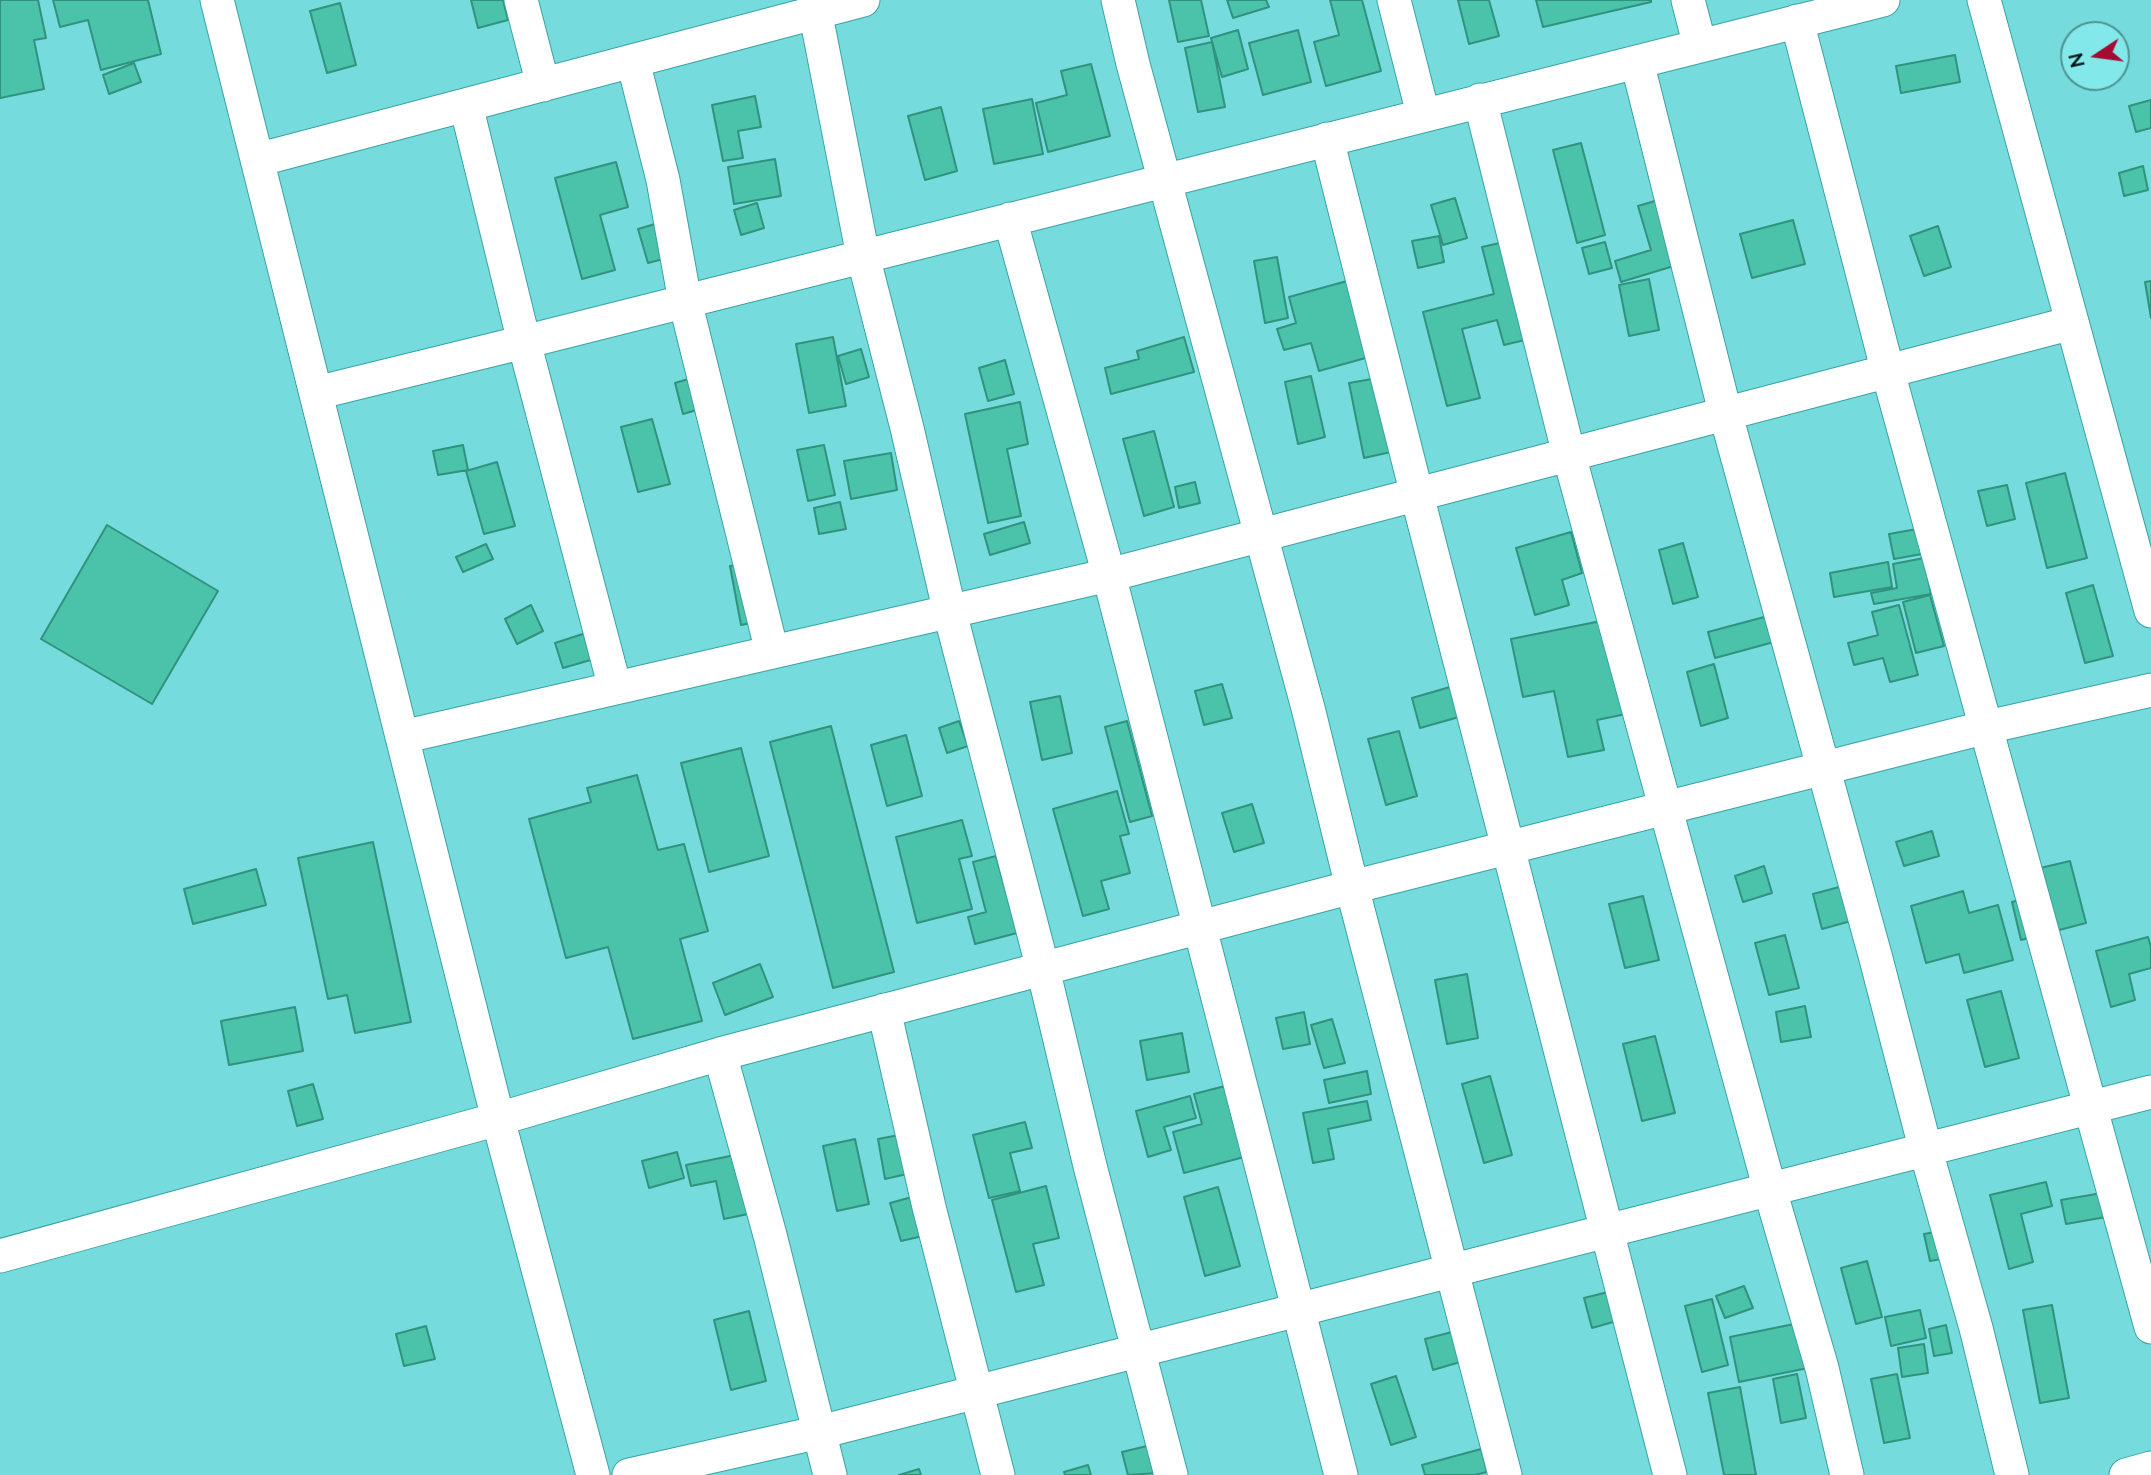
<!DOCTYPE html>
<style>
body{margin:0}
#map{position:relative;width:2151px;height:1475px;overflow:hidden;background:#76dbdc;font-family:Mulish,sans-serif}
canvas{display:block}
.north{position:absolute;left:2060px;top:21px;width:70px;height:70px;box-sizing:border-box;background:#83e8e9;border:2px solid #4f9393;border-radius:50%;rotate:257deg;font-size:19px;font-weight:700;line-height:28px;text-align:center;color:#001313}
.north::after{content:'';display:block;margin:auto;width:24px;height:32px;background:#a60b33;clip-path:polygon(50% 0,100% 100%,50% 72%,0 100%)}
</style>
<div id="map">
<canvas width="2151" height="1475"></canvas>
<div class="north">N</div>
</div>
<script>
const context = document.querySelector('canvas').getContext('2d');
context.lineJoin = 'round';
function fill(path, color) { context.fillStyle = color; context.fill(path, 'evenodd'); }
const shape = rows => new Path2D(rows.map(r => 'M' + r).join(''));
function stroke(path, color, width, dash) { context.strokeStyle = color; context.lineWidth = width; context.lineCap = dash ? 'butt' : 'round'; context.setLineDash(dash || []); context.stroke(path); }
const building = shape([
 [0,0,38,0,46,38,34,40,44,89,0,98,0,0],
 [53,0,148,0,161,54,101,70,88,20,60,27,53,0],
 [471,0,503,0,508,20,478,28,471,0],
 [1169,0,1201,0,1209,36,1178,42,1169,0],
 [1227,0,1266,0,1269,7,1233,18,1227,0],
 [1330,0,1362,0,1381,71,1326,86,1314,42,1339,35,1330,0],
 [1458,0,1489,0,1499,36,1469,44,1458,0],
 [1536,0,1651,0,1651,2,1543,27,1536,0],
 [340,3,356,65,327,73,310,11,340,3],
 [1238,30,1248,69,1222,77,1211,38,1238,30],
 [1298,30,1311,82,1263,95,1249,43,1298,30],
 [1212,42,1225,107,1198,112,1185,48,1212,42],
 [1955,55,1960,82,1901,93,1896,66,1955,55],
 [134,63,141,82,109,94,103,75,134,63],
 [1091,64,1110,136,1048,152,1036,103,1067,95,1061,71,1091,64],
 [755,96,761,127,738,131,743,158,723,161,712,105,755,96],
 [1032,99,1043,154,994,164,983,109,1032,99],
 [2151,100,2151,128,2136,132,2129,106,2151,100],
 [941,107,957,171,925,180,908,116,941,107],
 [1581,143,1605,235,1577,243,1553,150,1581,143],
 [775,159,781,196,734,204,728,167,775,159],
 [616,162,628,207,600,215,615,270,582,279,555,178,616,162],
 [2143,166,2148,190,2124,196,2119,173,2143,166],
 [1455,198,1467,238,1443,245,1431,205,1455,198],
 [1658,200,1677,265,1621,282,1615,261,1651,250,1638,206,1658,200],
 [757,203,764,228,741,235,734,210,757,203],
 [672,219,682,254,648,263,638,229,672,219],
 [1793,220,1805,264,1752,278,1740,234,1793,220],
 [1938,226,1951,267,1924,276,1910,236,1938,226],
 [1439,236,1444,262,1418,268,1412,241,1439,236],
 [1504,242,1529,339,1504,345,1497,320,1462,329,1480,398,1447,406,1423,312,1494,294,1482,247,1504,242],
 [1605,242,1612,268,1589,274,1582,248,1605,242],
 [1277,257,1288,318,1265,323,1254,261,1277,257],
 [1649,279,1659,330,1629,336,1619,285,1649,279],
 [1347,281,1369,357,1319,371,1311,343,1284,350,1277,329,1296,323,1289,297,1347,281],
 [2151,281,2151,318,2145,282,2151,281],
 [833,337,846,406,809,413,796,344,833,337],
 [1184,337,1194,372,1111,394,1105,368,1139,359,1137,351,1184,337],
 [861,349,869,377,846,384,838,356,861,349],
 [1005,360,1014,394,988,401,979,368,1005,360],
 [705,374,714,405,683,414,675,383,705,374],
 [1311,376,1325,437,1298,444,1285,382,1311,376],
 [1378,378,1391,452,1364,458,1349,383,1378,378],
 [1020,402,1028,444,1007,449,1021,516,988,523,965,414,1020,402],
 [652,419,670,484,638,492,621,427,652,419],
 [1154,431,1174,507,1144,516,1123,439,1154,431],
 [463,445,468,470,438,475,433,451,463,445],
 [824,445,835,495,808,501,797,450,824,445],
 [891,453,897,490,851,499,844,461,891,453],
 [497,462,515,526,484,534,466,471,497,462],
 [2065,473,2087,558,2047,568,2026,483,2065,473],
 [1195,482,1200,503,1179,508,1175,487,1195,482],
 [2007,485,2015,519,1987,526,1978,491,2007,485],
 [840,502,846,529,819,534,814,508,840,502],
 [1024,522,1030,543,990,555,984,534,1024,522],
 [107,525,218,591,152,704,41,639,107,525],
 [1917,529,1922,554,1894,559,1889,534,1917,529],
 [1571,532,1582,573,1562,580,1569,605,1535,615,1516,548,1571,532],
 [1683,543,1698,597,1673,604,1659,550,1683,543],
 [486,544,493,559,463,572,456,557,486,544],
 [1924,558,1931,594,1874,604,1871,593,1897,588,1893,564,1924,558],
 [756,561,766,620,741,625,730,566,756,561],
 [1888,562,1892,587,1834,597,1830,573,1888,562],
 [2093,585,2113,656,2085,663,2066,593,2093,585],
 [1930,595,1944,646,1916,653,1903,602,1930,595],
 [531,605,543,631,517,644,505,619,531,605],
 [1899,605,1918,675,1890,682,1883,658,1854,665,1848,643,1878,635,1872,612,1899,605],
 [1768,616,1774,642,1715,658,1708,632,1768,616],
 [1606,620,1626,714,1597,720,1604,750,1568,757,1554,691,1523,697,1511,639,1606,620],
 [586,633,594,659,563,668,555,643,586,633],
 [1714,664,1728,718,1701,726,1687,672,1714,664],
 [1222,684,1232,718,1204,725,1195,691,1222,684],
 [1450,687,1459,717,1420,728,1412,698,1450,687],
 [1060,696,1072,753,1042,760,1030,702,1060,696],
 [959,721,968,746,947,753,939,728,959,721],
 [1127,721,1152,816,1130,822,1105,727,1127,721],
 [831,726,894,972,833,988,770,742,831,726],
 [1399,731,1417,796,1386,805,1368,739,1399,731],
 [906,735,922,796,887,806,871,745,906,735],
 [741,748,769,856,709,872,681,763,741,748],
 [637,775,658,850,684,844,708,931,680,939,702,1021,633,1039,608,947,566,958,529,819,591,802,587,788,637,775],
 [1117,791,1129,834,1120,836,1130,873,1101,881,1109,909,1083,916,1053,809,1117,791],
 [1252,804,1264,843,1234,852,1222,813,1252,804],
 [962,820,972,856,959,859,972,909,917,923,896,837,962,820],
 [1932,831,1939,856,1904,866,1896,842,1932,831],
 [373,842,411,1022,355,1033,347,995,328,999,298,858,373,842],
 [996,856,1017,933,975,944,968,917,986,912,973,862,996,856],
 [2070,861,2086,923,2021,940,2012,902,2042,894,2036,869,2070,861],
 [1764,866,1772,893,1743,902,1735,876,1764,866],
 [256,869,266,905,193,924,184,889,256,869],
 [1843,886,1851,921,1822,929,1813,894,1843,886],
 [1963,891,1969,913,1998,905,2013,960,1964,973,1959,954,1926,963,1911,906,1963,891],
 [1643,896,1659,960,1625,968,1609,904,1643,896],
 [1785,935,1799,988,1769,995,1755,943,1785,935],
 [2148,937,2151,947,2151,968,2129,974,2135,1000,2111,1007,2096,951,2148,937],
 [760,964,773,997,725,1015,713,983,760,964],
 [1467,974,1478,1038,1447,1044,1435,980,1467,974],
 [2001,991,2019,1058,1985,1067,1967,1000,2001,991],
 [1805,1006,1811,1037,1781,1042,1776,1012,1805,1006],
 [295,1007,303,1051,229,1065,221,1021,295,1007],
 [1304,1012,1310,1044,1283,1049,1276,1018,1304,1012],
 [1332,1019,1345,1063,1324,1068,1311,1025,1332,1019],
 [1182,1033,1189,1072,1147,1080,1140,1041,1182,1033],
 [1655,1036,1675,1113,1642,1121,1623,1044,1655,1036],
 [1367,1071,1371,1094,1329,1103,1324,1080,1367,1071],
 [1490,1076,1512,1155,1484,1163,1462,1084,1490,1076],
 [313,1084,323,1119,297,1126,288,1091,313,1084],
 [1225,1086,1244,1157,1184,1173,1173,1132,1202,1124,1194,1094,1225,1086],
 [1190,1096,1196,1118,1164,1127,1171,1150,1148,1157,1136,1111,1190,1096],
 [1367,1101,1371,1120,1328,1129,1334,1159,1313,1163,1303,1113,1367,1101],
 [1025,1122,1032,1148,1010,1153,1020,1191,989,1198,973,1135,1025,1122],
 [899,1135,907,1174,885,1179,878,1139,899,1135],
 [855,1139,869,1204,837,1211,823,1146,855,1139],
 [677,1152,684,1178,649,1188,642,1161,677,1152],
 [740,1154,753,1213,724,1219,716,1181,691,1186,686,1165,740,1154],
 [2046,1182,2052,1206,2021,1214,2033,1262,2009,1269,1990,1195,2046,1182],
 [1046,1186,1059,1238,1033,1244,1044,1285,1016,1292,992,1200,1046,1186],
 [1218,1187,1240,1266,1205,1276,1184,1197,1218,1187],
 [2102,1193,2106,1217,2066,1224,2061,1200,2102,1193],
 [912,1197,923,1236,901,1241,890,1203,912,1197],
 [1962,1227,1968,1254,1930,1261,1924,1234,1962,1227],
 [1867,1261,1882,1317,1856,1324,1841,1268,1867,1261],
 [1744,1286,1753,1308,1725,1318,1716,1296,1744,1286],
 [1612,1291,1620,1320,1592,1328,1584,1298,1612,1291],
 [1712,1299,1728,1365,1702,1372,1685,1306,1712,1299],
 [2052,1305,2069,1398,2040,1403,2023,1310,2052,1305],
 [1920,1310,1926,1338,1891,1346,1885,1317,1920,1310],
 [749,1311,766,1381,731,1390,714,1320,749,1311],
 [1799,1323,1808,1368,1739,1382,1730,1337,1799,1323],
 [1946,1325,1952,1353,1934,1356,1929,1329,1946,1325],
 [426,1326,435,1359,404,1366,396,1334,426,1326],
 [1452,1332,1460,1362,1433,1370,1425,1339,1452,1332],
 [1924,1344,1928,1373,1902,1377,1898,1348,1924,1344],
 [1797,1374,1806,1418,1781,1423,1773,1379,1797,1374],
 [1897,1374,1910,1438,1884,1443,1871,1379,1897,1374],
 [1396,1376,1416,1437,1391,1445,1371,1384,1396,1376],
 [1740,1387,1756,1475,1724,1475,1708,1393,1740,1387],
 [1151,1445,1158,1473,1128,1475,1122,1452,1151,1445],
 [1481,1449,1487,1472,1475,1475,1425,1475,1422,1465,1481,1449],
 [1088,1465,1091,1475,1065,1475,1064,1472,1088,1465],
 [919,1469,921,1475,899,1475,919,1469]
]);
fill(building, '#4ac3aa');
stroke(building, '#31927e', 2);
const minor = shape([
 [217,0,498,1119,593,1475],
 [521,0,543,85],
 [813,0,863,256,907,428,950,613,1043,969,1090,1166,1171,1475],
 [1118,0,1133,64,1308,708,1352,887,1505,1475],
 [1394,0,1423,114],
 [1688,0,1700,46],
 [1984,0,2151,611],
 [1797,21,1888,372,2151,1327],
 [633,61,663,180,685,301,772,652],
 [1637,62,1725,412,1875,955,1926,1151,1976,1328,2012,1475],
 [1480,100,1569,455,1770,1190,1822,1368,1847,1475],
 [466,105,524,342,615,688],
 [1327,139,1417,495,1670,1475],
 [257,160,863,0],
 [1010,219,1109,575,1341,1475],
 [316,393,524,342,1883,0],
 [402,737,1109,575,2072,323],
 [884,1010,929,1207,998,1475],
 [720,1054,770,1235,830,1475],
 [0,1256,498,1119,720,1054,1352,887,1987,727,2151,690],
 [629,1475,820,1432,2151,1092],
 [2126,1475,2151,1468]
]);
stroke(minor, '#39a3a4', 35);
stroke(minor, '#fff', 33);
</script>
